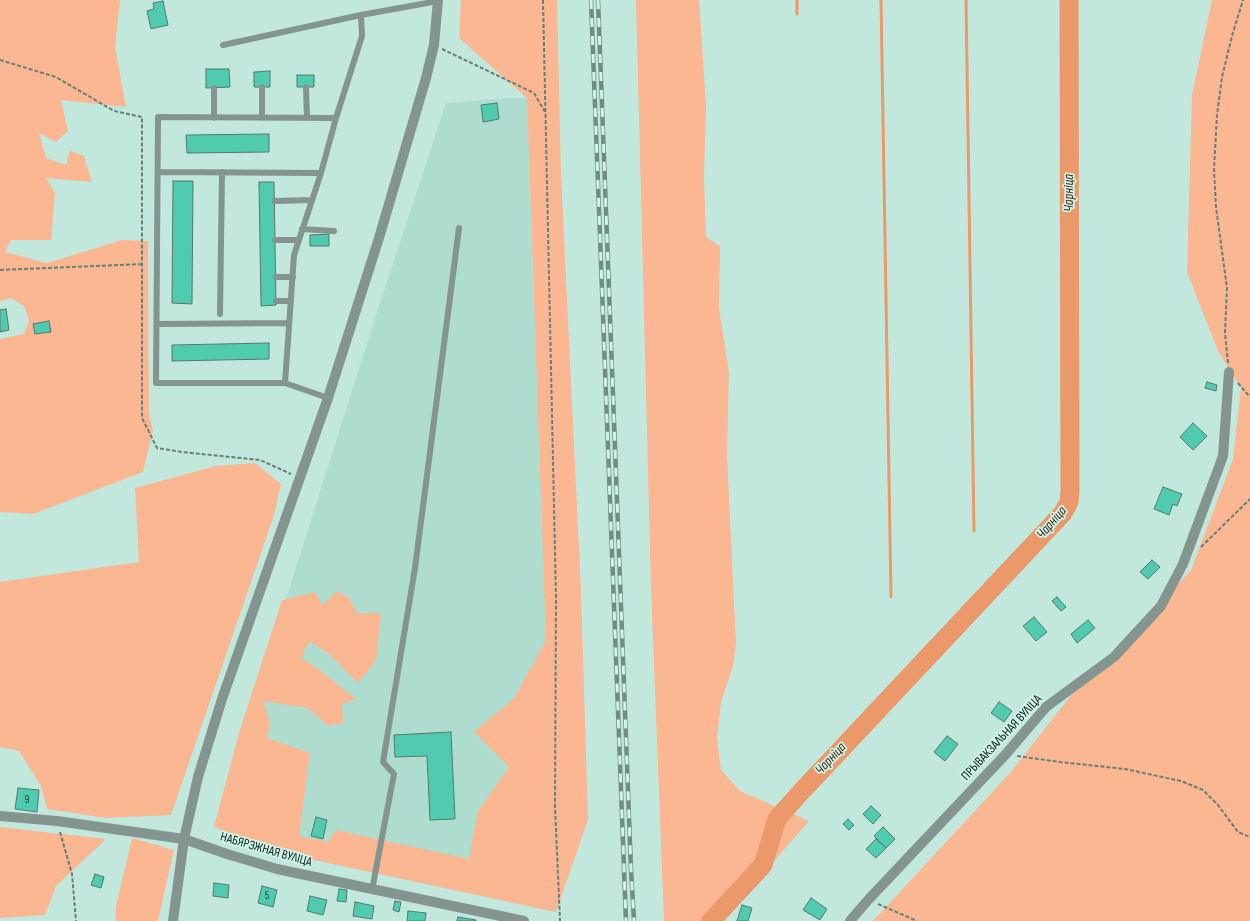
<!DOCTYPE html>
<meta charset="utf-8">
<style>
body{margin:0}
canvas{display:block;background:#c2e8dd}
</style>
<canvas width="1250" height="921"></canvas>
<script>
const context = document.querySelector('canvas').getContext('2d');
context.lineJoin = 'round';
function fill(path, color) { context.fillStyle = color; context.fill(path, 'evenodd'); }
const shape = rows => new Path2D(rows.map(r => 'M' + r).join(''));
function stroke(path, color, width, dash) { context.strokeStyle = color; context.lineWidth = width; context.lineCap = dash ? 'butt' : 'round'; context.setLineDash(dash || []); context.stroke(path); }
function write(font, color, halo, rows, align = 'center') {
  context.font = font + ' "Sofia Sans Condensed",sans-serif'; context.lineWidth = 3.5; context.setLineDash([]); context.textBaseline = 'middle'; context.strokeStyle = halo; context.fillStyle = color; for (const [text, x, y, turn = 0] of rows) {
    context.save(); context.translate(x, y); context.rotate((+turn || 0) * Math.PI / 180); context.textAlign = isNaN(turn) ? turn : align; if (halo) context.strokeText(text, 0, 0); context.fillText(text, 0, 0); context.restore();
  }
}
fill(shape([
 [508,98,527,98,556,912,282,853,214,827,368,340,446,103]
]), '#aeddd0');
fill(shape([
 [0,0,120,0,115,47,126,107,61,100,68,131,56,142,39,133,46,158,66,165,70,151,84,156,92,182,46,178,55,193,51,240,11,240,5,252,47,263,122,240,148,241,149,413,153,431,143,472,33,514,0,512,0,339,24,334,29,320,24,306,11,298,0,301],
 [461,0,557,0,561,174,581,590,588,820,556,912,282,853,214,827,239,733,282,600,315,592,323,605,337,591,349,598,357,613,381,613,376,660,358,683,330,655,310,641,301,658,321,671,356,699,342,704,343,723,328,726,308,708,263,701,270,723,267,738,310,753,299,836,328,842,336,830,469,859,478,811,509,767,474,732,514,698,546,641,527,98,459,38],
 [636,0,699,0,706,105,704,177,706,237,720,246,719,309,729,372,727,456,736,644,733,666,721,702,717,738,721,770,740,791,809,821,738,902,723,921,664,921,651,588],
 [1212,0,1250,0,1250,921,873,921,1010,773,1077,688,1147,619,1191,570,1233,459,1241,388,1218,351,1187,272,1192,95],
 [255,463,281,484,273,518,171,815,105,818,47,809,41,786,19,751,0,747,0,582,139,562,135,488,216,466],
 [0,827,106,839,56,886,45,915,0,918],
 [132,838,174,850,158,921,115,921,116,906]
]), '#fbb792');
stroke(shape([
 [797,0,797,14],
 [881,0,891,597],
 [966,0,974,531]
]), '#eb986b', 3);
stroke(shape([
 [711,921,763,865,777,819,800,793,1063,513,1069,502,1070,492,1069,0]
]), '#eb986b', 19);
const building = shape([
 [163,1,168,25,151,29,147,11,154,9,153,3,163,1],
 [206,69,229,69,230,87,206,88,206,69],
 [270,71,270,87,254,87,254,72,270,71],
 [297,75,314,75,314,87,297,87,297,75],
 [497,103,499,119,483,122,481,105,497,103],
 [269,134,269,152,187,153,186,135,269,134],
 [173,181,193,181,192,304,172,303,173,181],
 [259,182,274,182,276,305,261,306,259,182],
 [329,234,329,246,310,246,310,235,329,234],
 [6,309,9,330,0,332,0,310,6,309],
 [49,321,51,332,35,334,33,324,49,321],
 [269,343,269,359,172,361,172,345,269,343],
 [1207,382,1217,385,1216,391,1205,388,1207,382],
 [1193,423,1207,436,1193,450,1180,437,1193,423],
 [1163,487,1182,494,1177,506,1173,504,1169,515,1154,509,1163,487],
 [1152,560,1160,567,1148,579,1140,572,1152,560],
 [1057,597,1066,607,1061,611,1052,601,1057,597],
 [1034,617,1047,632,1036,641,1023,626,1034,617],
 [1088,620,1095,628,1077,643,1071,634,1088,620],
 [999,702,1012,711,1004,722,991,713,999,702],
 [451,732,455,819,430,820,427,756,395,757,394,735,451,732],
 [947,736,958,744,945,761,934,752,947,736],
 [18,788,39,790,37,812,15,809,18,788],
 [871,806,881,815,873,824,863,814,871,806],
 [316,817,327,820,323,839,311,836,316,817],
 [848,819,854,825,849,830,843,824,848,819],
 [883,827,895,839,886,848,874,836,883,827],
 [876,839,886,848,876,858,866,849,876,839],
 [95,874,104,877,101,888,91,885,95,874],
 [214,883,229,885,228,898,213,896,214,883],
 [262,886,277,890,273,907,258,903,262,886],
 [339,889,347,890,346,902,337,901,339,889],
 [310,896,327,900,323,915,307,911,310,896],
 [811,898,827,909,820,920,803,910,811,898],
 [395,901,401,902,399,912,393,910,395,901],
 [355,902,374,906,372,919,353,916,355,902],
 [742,905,752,908,748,921,737,921,742,905],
 [408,911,426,913,425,921,407,921,408,911],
 [458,917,476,920,476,921,457,921,458,917]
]);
fill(building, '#50cbb0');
stroke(building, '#55776d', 1);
stroke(shape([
 [543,0,556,598,555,806,560,921],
 [442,49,534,93,545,112],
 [0,60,56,77,114,111,142,117,142,418,157,448,182,452,260,460,291,474],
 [0,270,143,264],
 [1228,363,1225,333,1227,288,1216,207,1214,169,1217,115,1222,77,1232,36,1243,0],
 [1238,383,1250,397],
 [1201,547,1250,499],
 [1017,756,1060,762,1125,769,1181,781,1203,790,1218,805,1238,832,1250,837],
 [60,832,72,874,76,921],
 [878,904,917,921]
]), '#657e77', 2, [4, 2]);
stroke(shape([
 [223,45,361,15],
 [262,87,262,118],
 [306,87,307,118],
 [214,118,214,88],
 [158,172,321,173],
 [275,201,312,200],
 [302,229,334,231],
 [275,240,299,240],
 [276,277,293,277],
 [276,301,291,301],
 [220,314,222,172],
 [157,324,289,323],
 [285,383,294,255,321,173,336,118,362,36,361,15,438,1],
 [328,398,285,383,156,383,158,117,336,118],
 [372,890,394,774,383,762,415,568,459,228]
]), '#84948f', 6);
stroke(shape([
 [0,816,57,821,184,839,227,854,277,869,524,921],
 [850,921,868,900,1006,754,1046,707,1114,657,1161,606,1183,564,1223,456,1229,372]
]), '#84948f', 10);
stroke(shape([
 [173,921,184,839,198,777,222,699,328,398,379,238,426,78,434,45,438,0]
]), '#84948f', 10);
const rail = shape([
 [591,0,626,921],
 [598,0,631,869,634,921]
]);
stroke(rail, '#718c84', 4.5);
stroke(rail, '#cff5ea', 3, [9]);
write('11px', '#1e483e', null, [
 ["9",27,800],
 ["5",267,896]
]);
write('13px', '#0e1c18', '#cff5ea', [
 ["ПРЫВАКЗАЛЬНАЯ ВУЛІЦА",1002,738,-47],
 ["НАБЯРЭЖНАЯ ВУЛІЦА",266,850,16]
]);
write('italic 14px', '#462411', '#cff5ea', [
 ["Чарніца",1069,193,-90],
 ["Чарніца",1052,523,-49],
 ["Чарніца",831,759,-47]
]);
</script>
